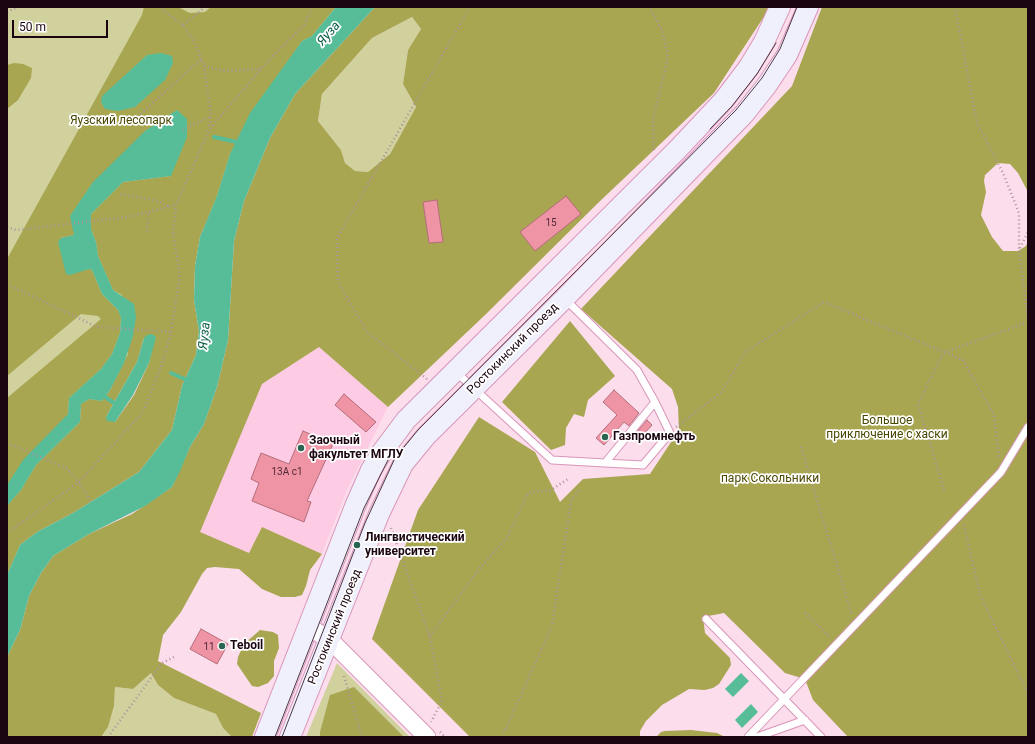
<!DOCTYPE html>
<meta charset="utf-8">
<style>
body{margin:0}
#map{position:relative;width:1035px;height:744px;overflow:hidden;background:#fbddeb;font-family:Roboto,sans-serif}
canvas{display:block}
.frame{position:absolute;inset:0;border:8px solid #1b0511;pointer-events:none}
.scale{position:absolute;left:12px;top:20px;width:96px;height:18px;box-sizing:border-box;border:2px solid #1b0511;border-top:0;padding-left:5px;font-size:12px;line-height:14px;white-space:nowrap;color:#1b0511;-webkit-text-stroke:3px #fff;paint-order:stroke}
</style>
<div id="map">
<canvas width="1035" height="744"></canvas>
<div class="frame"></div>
<div class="scale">50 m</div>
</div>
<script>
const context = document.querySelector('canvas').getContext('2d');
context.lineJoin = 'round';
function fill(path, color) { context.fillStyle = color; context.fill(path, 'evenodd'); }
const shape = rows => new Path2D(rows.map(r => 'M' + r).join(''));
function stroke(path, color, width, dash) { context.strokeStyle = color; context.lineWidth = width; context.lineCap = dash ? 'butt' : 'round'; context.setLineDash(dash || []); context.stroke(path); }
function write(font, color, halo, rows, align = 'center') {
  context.font = font + ' Roboto,sans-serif'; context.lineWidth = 3.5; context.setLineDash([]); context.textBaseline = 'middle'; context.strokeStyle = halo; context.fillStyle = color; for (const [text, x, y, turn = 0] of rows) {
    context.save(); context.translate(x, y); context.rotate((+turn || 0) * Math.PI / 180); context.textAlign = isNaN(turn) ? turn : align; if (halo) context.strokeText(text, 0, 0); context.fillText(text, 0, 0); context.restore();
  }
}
fill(shape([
 [319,347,388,407,347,490,322,554,262,527,249,554,199,532,262,384]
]), '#fdcce4');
fill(shape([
 [7,7,336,7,321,25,20,545,7,575],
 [412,17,421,29,408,50,403,84,416,107,390,154,368,172,355,171,345,163,341,150,318,121,322,94,372,38],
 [337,663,410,737,306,737],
 [151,673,158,685,174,698,216,714,223,728,232,737,101,737,108,726,114,706,115,687,133,689]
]), '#d1d19e');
fill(shape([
 [144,7,178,7,190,13,205,12,211,7,336,7,312,36,302,41,275,81,230,154,217,196,200,237,195,266,194,300,199,331,196,355,182,386,172,430,139,472,73,513,37,532,20,545,7,575,7,506,21,490,36,465,80,422,81,404,89,399,102,401,110,390,128,354,122,295,113,290,98,256,96,242,91,229,91,214,123,182,171,176,145,131,74,235,61,238,80,271,89,269,92,270,102,294,118,310,121,318,120,333,112,354,101,369,69,398,68,414,7,485,7,398,101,319,98,316,81,314,7,376,7,259,142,15],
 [147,55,165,80,126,75],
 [155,337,149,363,134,395,115,422,106,417,137,362,144,338],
 [375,7,768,7,765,15,714,93,598,203,485,315,388,407,319,347,262,384,200,532,249,553,262,527,322,554,310,570,306,586,302,595,295,597,281,597,262,589,239,569,215,567,207,568,202,574,181,612,163,635,158,661,261,713,252,737,232,737,223,728,216,714,174,698,158,685,151,673,133,689,115,687,114,706,108,727,101,737,7,737,7,657,20,630,29,596,41,573,53,556,89,534,132,514,172,487,190,447,204,424,217,387,228,340,234,241,244,201,270,138,295,94],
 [412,17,421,29,408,50,403,84,416,107,390,154,368,172,355,171,345,163,341,150,318,121,322,94,372,38],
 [822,7,1028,7,1028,192,1018,173,1010,164,998,163,985,175,984,181,986,192,981,215,992,237,1003,251,1018,251,1026,246,1028,241,1028,737,848,737,813,700,805,679,785,673,724,613,703,617,705,633,730,658,731,665,719,684,713,688,705,690,689,689,662,705,646,721,640,731,640,737,470,737,372,639,418,510,479,417,535,452,560,502,583,479,650,474,679,430,678,407,672,389,581,309,792,86],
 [14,63,23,64,32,68,31,78,18,100,7,109,7,65],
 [570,321,615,376,588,400,584,417,574,414,566,428,565,445,551,450,502,402],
 [260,630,273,632,278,635,279,648,274,661,274,676,268,683,258,687,252,686,237,664,238,657,244,644],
 [354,687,404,737,320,737,320,732,330,695],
 [691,730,717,733,725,737,656,737,661,732,665,731]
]), '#a8a650');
fill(shape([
 [336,7,375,7,295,94,270,138,244,201,234,241,228,340,217,387,204,424,190,447,180,471,172,487,145,506,89,534,53,556,41,573,29,596,20,630,7,657,7,575,20,545,37,532,73,513,139,472,172,430,182,386,196,355,199,331,194,300,195,266,200,237,217,196,230,154,250,113,302,41,312,36],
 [161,53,172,56,173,63,165,80,135,107,118,111,105,109,101,102,102,96,147,55],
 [177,110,187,119,187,137,171,176,123,182,91,214,91,229,96,242,98,256,113,290,134,304,136,317,133,336,124,363,110,390,102,401,89,399,81,404,80,422,36,465,21,490,7,506,7,485,23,460,68,414,69,398,101,369,112,354,120,333,121,318,118,310,102,294,92,270,89,269,70,275,66,274,58,242,61,238,74,235,70,216,93,182,145,131],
 [152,334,156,337,155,341,149,363,133,395,115,422,107,421,106,417,137,362,144,338,147,335],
 [741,673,749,681,733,697,725,689],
 [751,704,758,712,742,728,735,720]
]), '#57bd99');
stroke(shape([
 [214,137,241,143],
 [171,373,189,381],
 [101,394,114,403,119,403]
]), '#57bd99', 4);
const building = shape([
 [566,196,581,214,535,251,520,232,566,196],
 [437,200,443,242,429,243,423,202,437,200],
 [614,390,639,413,629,426,624,422,604,445,596,438,617,415,603,402,614,390],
 [344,394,376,422,366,432,335,405,344,394],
 [647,420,652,425,641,437,636,433,647,420],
 [303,431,333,444,307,501,311,502,304,522,252,501,259,483,251,479,261,453,289,464,303,431],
 [201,629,228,644,217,664,190,649,201,629]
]);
fill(building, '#ee94a5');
stroke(building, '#b56d7b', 1);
const service = shape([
 [456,372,552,460,605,463,655,402,637,370,565,299],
 [605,463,643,465,670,433,655,402],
 [706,619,821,737],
 [748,737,1001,472,1028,427],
 [757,737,805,720]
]);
const tertiary = shape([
 [309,626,335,645,427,737]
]);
const secondary = shape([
 [265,737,356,504,371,470,382,452,406,420,677,150,724,100,749,67,764,42,780,7],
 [290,737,379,514,403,464,426,436,565,298,744,114,767,85,787,55,808,7]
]);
stroke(service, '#da95b8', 9);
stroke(tertiary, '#da95b8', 19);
stroke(secondary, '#da95b8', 22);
stroke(shape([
 [159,7,183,25,194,41,204,66,211,116,209,129],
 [649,7,662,30,668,57,653,120,654,151],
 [955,7,977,123,1003,173,1019,213,1019,248,1028,322],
 [7,12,18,7],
 [183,25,205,7],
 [204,66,225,71,261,69],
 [132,122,201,59],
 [183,130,211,116],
 [121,194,158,201,169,207],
 [7,227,16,230,128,217,176,205],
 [147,231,149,212],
 [1020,248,1028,232],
 [7,284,97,327,171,332],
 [427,379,367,332,338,282,337,238,470,7],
 [676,427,722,392,745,352,824,302,963,360,994,415,999,457],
 [7,443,66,468,79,482,91,502],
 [801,447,852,615],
 [944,490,918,404,943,353,1028,322],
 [964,525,980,595,1028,694],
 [391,528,430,637,442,701,431,722],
 [7,533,79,482,143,412,162,364,171,332,180,274,173,233,176,205,209,130,266,63,304,25,313,7],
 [805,613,831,638],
 [430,636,479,569,507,538,528,493,551,490,568,479],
 [344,676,362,737],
 [440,732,445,737],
 [108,737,162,663,174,657],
 [502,737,552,626,571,501,579,490]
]), '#ac919e', 2.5, [1, 3]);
stroke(service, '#fff', 7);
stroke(tertiary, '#fff', 17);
stroke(secondary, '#f0f0fd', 20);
stroke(shape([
 [710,129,732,106,757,74,776,43],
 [275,737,364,508,389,458],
 [282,737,365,523,395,458,418,430,736,110,762,78,780,49,797,7]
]), '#4f3744', 1);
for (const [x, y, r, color] of [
 [605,437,4,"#296550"],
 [301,448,4,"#296550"],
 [357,545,4,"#296550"],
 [222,646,4,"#296550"]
]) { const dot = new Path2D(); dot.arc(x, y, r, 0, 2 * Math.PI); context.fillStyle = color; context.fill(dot); stroke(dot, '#fff', 1.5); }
write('10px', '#502936', null, [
 ["15",551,223],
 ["13A c1",287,472],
 ["11",209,647]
]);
write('12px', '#494700', '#fff', [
 ["Яузский лесопарк",121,121],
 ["Большое",887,421],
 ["приключение с хаски",887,435],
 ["парк Сокольники",770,479]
]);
write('12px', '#1b0511', '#fff', [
 ["Ростокинский проезд",513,349,-45],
 ["Ростокинский проезд",335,627,-68]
]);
write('bold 12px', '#1b0511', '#fff', [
 ["Газпромнефть",613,437],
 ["Заочный",309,441],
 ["факультет МГЛУ",309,455],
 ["Лингвистический",365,538],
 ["университет",365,552],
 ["Teboil",230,646]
], 'left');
write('italic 13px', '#0b5e47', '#fff', [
 ["Яуза",329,34,-49],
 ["Яуза",205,336,-84]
]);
</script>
